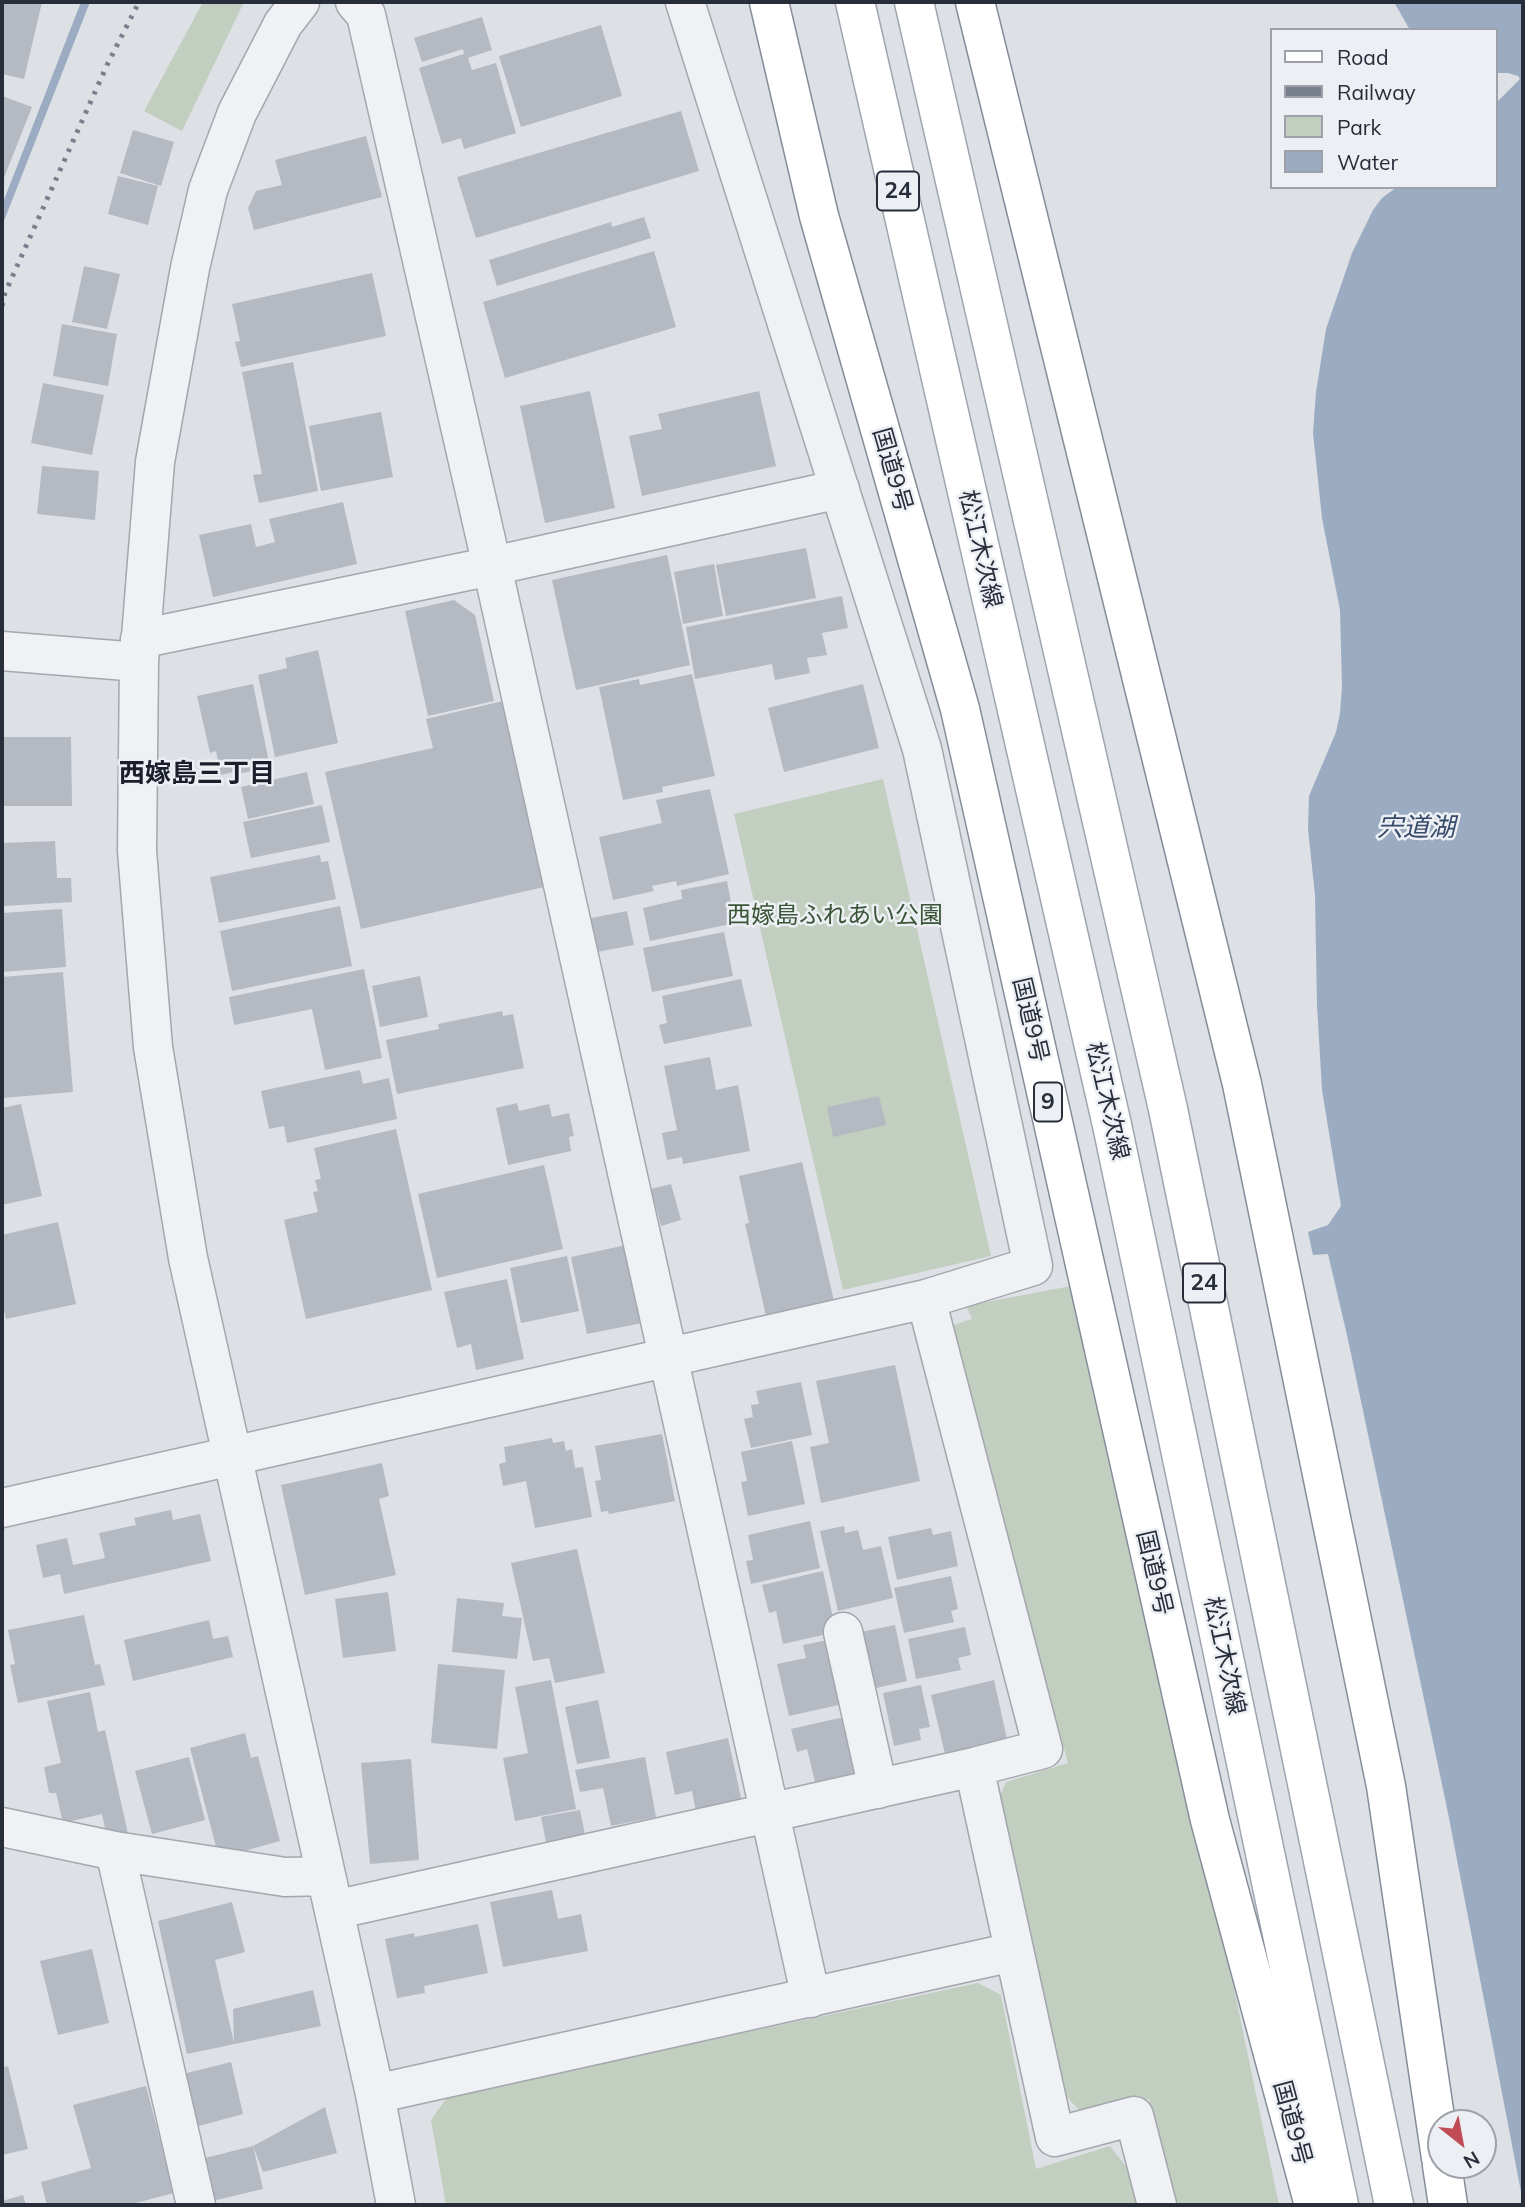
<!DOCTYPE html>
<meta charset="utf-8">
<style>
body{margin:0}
#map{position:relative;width:1525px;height:2207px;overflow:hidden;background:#dde0e5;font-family:Mulish,sans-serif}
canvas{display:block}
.frame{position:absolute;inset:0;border:4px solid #282d3a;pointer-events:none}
.legend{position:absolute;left:1270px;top:28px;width:228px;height:161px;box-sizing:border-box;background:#eceff3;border:2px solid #9ea1a9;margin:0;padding:9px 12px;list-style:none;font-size:21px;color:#282d3a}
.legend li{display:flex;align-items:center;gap:14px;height:35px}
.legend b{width:35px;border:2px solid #9ea1a9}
.north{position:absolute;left:1427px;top:2109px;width:70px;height:70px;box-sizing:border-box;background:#eceff3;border:2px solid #9ea1a9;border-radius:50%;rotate:149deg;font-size:19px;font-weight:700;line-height:28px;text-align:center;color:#282d3a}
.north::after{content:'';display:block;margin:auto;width:24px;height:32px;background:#c04d56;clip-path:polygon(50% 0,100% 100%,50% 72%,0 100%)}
</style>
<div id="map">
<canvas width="1525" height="2207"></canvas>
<div class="frame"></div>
<ul class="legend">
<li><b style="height:9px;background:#fff"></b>Road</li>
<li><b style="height:9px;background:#787f8d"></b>Railway</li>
<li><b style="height:19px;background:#c2cebf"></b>Park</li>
<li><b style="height:19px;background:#9babc2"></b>Water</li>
</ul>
<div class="north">N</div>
</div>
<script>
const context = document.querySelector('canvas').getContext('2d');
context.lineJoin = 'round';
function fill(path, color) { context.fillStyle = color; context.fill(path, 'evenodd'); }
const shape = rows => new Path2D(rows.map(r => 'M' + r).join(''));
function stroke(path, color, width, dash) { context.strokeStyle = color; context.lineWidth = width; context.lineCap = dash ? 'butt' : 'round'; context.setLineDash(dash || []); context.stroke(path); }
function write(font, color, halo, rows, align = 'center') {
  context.font = font + ' Mulish,"Noto Sans JP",sans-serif'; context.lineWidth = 5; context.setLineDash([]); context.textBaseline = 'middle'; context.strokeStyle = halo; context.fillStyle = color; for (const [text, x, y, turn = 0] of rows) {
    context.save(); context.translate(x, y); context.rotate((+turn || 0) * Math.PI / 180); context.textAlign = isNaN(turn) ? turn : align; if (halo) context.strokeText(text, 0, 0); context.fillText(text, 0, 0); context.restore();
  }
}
fill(shape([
 [203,2,244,2,182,131,144,111],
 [883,779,991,1256,843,1290,734,814],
 [1071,1286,1216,1902,1279,2205,1178,2205,1149,2099,1081,2112,1067,2097,998,1800,1006,1782,1068,1763,950,1326,972,1319,966,1306],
 [978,1983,1001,1995,1036,2169,1110,2146,1135,2178,1142,2205,446,2205,431,2120,448,2096]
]), '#c2cebf');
fill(shape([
 [81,2,90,2,2,226,2,205],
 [1394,2,1523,2,1523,2202,1447,1808,1347,1335,1328,1254,1313,1255,1308,1232,1328,1225,1341,1206,1322,1090,1317,1005,1315,895,1308,829,1309,796,1336,732,1340,713,1342,687,1340,610,1322,518,1313,433,1316,392,1326,329,1352,253,1373,210,1382,198,1397,187,1495,187,1495,104,1520,79,1518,76,1508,73,1495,73,1495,30,1410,30]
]), '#9babc2');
fill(shape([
 [2,2,42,2,24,79,2,74],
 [482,17,492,50,468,58,472,70,496,63,516,133,464,149,461,138,442,144,419,68,464,54,463,49,422,62,414,38],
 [601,25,622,96,521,127,499,56],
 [2,96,32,107,2,183],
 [681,111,699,171,476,238,457,177],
 [133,130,174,142,161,186,120,173],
 [366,136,382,197,254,230,248,208,256,191,282,185,275,160],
 [118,176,158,186,148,225,108,214],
 [644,217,651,238,497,286,489,260,611,222,612,227],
 [654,251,676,327,505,378,483,302],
 [84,266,120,274,107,329,72,322],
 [372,273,386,336,241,367,235,342,240,341,232,304],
 [62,324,117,334,108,386,53,376],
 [293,362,318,491,259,503,253,475,262,474,242,372],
 [43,383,104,395,92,455,31,443],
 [590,391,615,508,545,523,520,406],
 [759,391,776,466,642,496,629,436,662,429,658,414],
 [381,412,393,477,321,491,309,426],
 [42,466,99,471,95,520,37,514],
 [343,502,357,564,213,597,199,535,251,524,256,547,275,542,269,519],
 [806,548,816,598,726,616,716,565],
 [667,555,690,665,576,690,552,580],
 [714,564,723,616,683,624,674,572],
 [842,596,848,628,822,633,827,655,807,658,810,673,775,680,772,664,695,679,686,627],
 [454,600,475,615,494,701,428,716,405,611],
 [318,650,338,743,275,757,258,675,287,668,285,658],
 [692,674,715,776,662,787,663,792,623,800,599,687,639,679,640,685],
 [253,684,270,767,233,775,233,772,221,775,216,751,210,753,197,696],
 [863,684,879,748,784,772,768,708],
 [503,701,544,887,361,929,325,772,433,748,426,719],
 [2,737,71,737,72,806,2,806],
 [307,772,314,804,248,819,241,787],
 [710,789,729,874,677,886,676,881,652,886,654,891,613,900,599,837,662,823,656,800],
 [322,805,330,842,251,858,243,822],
 [55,841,57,878,71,878,72,902,2,906,2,843],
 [320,855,321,862,328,861,336,899,219,923,210,877],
 [727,881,735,923,650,941,643,908,682,899,681,890],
 [340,906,352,966,232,991,220,931],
 [62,909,66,967,2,972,2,913],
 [627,911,634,945,597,952,591,918],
 [724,932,733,976,652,992,643,948],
 [364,969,382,1058,325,1070,312,1009,234,1025,229,997],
 [63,972,73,1092,2,1098,2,977],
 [420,976,428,1017,380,1027,372,986],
 [741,979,752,1026,664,1044,659,1025,667,1023,662,996],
 [502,1011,503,1016,513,1014,524,1068,397,1094,386,1040,439,1029,438,1024],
 [710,1057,716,1090,738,1085,750,1151,683,1164,682,1157,667,1160,662,1133,677,1130,664,1066],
 [360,1070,363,1084,389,1078,397,1119,287,1143,284,1126,269,1129,261,1091],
 [879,1096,886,1125,833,1137,827,1107],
 [517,1103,519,1111,549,1104,552,1117,569,1113,574,1136,569,1137,571,1151,508,1165,496,1108],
 [21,1104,42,1196,2,1205,2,1108],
 [396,1129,432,1290,306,1319,284,1220,318,1212,313,1192,318,1191,315,1180,321,1179,314,1148],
 [802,1162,834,1301,766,1316,745,1224,749,1223,739,1176],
 [544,1165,563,1249,437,1278,418,1194],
 [671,1184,681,1220,661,1226,651,1189],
 [58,1222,76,1304,6,1319,2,1300,2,1235],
 [626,1245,642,1323,587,1334,571,1257],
 [567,1256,579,1311,521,1323,510,1268],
 [507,1279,524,1359,476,1370,471,1344,457,1348,444,1292],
 [895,1365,920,1481,821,1503,810,1447,829,1443,816,1381],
 [801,1382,812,1435,751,1448,744,1419,753,1417,751,1405,759,1404,756,1391],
 [662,1434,675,1501,609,1514,608,1511,601,1512,595,1481,601,1480,595,1446],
 [552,1438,553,1443,564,1441,566,1451,572,1449,575,1468,583,1467,592,1517,535,1528,526,1481,503,1486,499,1464,506,1462,504,1447],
 [792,1441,805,1504,748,1516,741,1482,747,1481,741,1452],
 [382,1463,389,1496,379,1499,396,1575,305,1595,281,1485],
 [171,1510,173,1520,200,1514,211,1561,64,1594,60,1574,43,1578,36,1545,67,1538,73,1565,105,1558,99,1533,136,1525,134,1518],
 [810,1521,820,1568,751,1584,746,1561,753,1560,748,1535],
 [844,1526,845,1533,858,1530,863,1550,881,1546,893,1598,838,1611,820,1531],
 [931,1528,933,1535,951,1531,958,1566,897,1580,888,1537],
 [577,1549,605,1673,555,1683,549,1658,533,1661,511,1563],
 [823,1571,836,1632,783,1644,776,1611,769,1613,762,1585],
 [951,1576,958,1609,951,1611,954,1622,904,1633,894,1588],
 [388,1592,396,1651,343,1658,335,1599],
 [457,1598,504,1603,502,1616,522,1618,517,1659,452,1652],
 [84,1615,95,1665,100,1664,105,1685,18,1703,10,1665,15,1664,8,1630],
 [209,1620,213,1639,228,1636,233,1657,133,1681,124,1640],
 [895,1625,907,1681,863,1691,861,1632],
 [965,1627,971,1655,958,1658,961,1670,916,1679,908,1639],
 [838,1638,852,1702,789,1716,777,1664,806,1658,803,1645],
 [438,1664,505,1670,497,1749,431,1743],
 [551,1680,576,1809,515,1821,503,1758,528,1753,515,1687],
 [994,1680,1007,1739,945,1754,931,1695],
 [921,1685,930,1727,919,1729,921,1740,894,1746,883,1693],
 [90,1692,98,1732,105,1730,128,1834,107,1838,102,1814,63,1823,56,1793,49,1793,44,1767,61,1763,47,1701],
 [598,1700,610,1758,577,1764,565,1707],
 [853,1715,865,1771,815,1782,807,1749,797,1752,791,1729],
 [245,1733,251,1758,258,1756,280,1841,219,1858,190,1748],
 [728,1738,743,1807,697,1817,692,1791,675,1795,666,1752],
 [189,1757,205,1820,152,1834,135,1771],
 [645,1757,656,1817,611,1826,603,1788,580,1792,575,1770],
 [411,1759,419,1860,370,1864,361,1763],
 [580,1810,586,1840,547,1847,541,1817],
 [552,1890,558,1919,581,1914,588,1951,503,1967,490,1902],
 [232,1902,245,1952,215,1960,234,2043,233,2009,313,1990,321,2026,187,2054,158,1921],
 [478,1924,488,1973,424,1986,425,1993,397,1998,385,1939,414,1933,415,1937],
 [92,1949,109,2023,58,2035,40,1961],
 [231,2062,243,2114,188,2129,175,2076],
 [8,2066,28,2149,2,2155,2,2068],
 [146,2086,174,2193,128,2205,47,2205,41,2182,91,2168,73,2105],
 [325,2107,337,2153,263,2172,253,2146,263,2189,199,2204,189,2162,253,2146],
 [23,2195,26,2205,2,2205,2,2201]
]), '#b5b9c2');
const minor = shape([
 [300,2,283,24,237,113,208,190,190,268,155,462,139,662,137,851,153,1047,188,1258,375,2094,396,2205],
 [355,2,366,15,492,566,811,1998],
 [140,639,492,566,840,489],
 [2,651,139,662],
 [926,1299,1043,1749,974,1767,1055,2137,1134,2116,1157,2205],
 [2,1508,926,1299,1033,1266,922,749,685,2],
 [843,1632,878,1789],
 [2,1827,115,1851,285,1877,326,1876],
 [115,1851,196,2205],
 [334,1910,974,1767],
 [375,2094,1013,1952]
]);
const major = shape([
 [855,2,1112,1125,1339,2205],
 [914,2,1168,1109,1394,2205]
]);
const highway = shape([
 [769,2,819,216,960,709,1210,1820,1314,2205],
 [975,2,1242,1084,1386,1786,1441,2158],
 [1442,2165,1448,2205]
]);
stroke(minor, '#a3a7ae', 41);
stroke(major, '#9ea4b0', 41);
stroke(highway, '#868d9a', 41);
stroke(minor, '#eff1f4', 38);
stroke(major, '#fff', 38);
stroke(highway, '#fff', 38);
stroke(shape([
 [2,306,5,293,108,63,139,2]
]), '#787f8d', 5, [3.5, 7]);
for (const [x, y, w] of [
 [898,191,42],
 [1048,1102,28],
 [1204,1283,42]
]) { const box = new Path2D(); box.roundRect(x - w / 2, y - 19.5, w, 39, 5); context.fillStyle = '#eceff3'; context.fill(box); stroke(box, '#282d3a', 2); }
write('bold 23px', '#282d3a', null, [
 ["24",898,191],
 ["9",1048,1102],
 ["24",1204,1283]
]);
write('24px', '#282d3a', '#eceff3', [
 ["国道9号",892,470,74],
 ["松江木次線",980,549,77],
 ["国道9号",1030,1020,77],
 ["松江木次線",1107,1101,77],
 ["国道9号",1154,1573,77],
 ["松江木次線",1224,1656,78],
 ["国道9号",1292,2123,75]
]);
write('24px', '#3a5537', '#eceff3', [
 ["西嫁島ふれあい公園",835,916]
]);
write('bold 26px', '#1a1f2b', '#eceff3', [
 ["西嫁島三丁目",197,774]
]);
write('italic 26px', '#364a6a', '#eceff3', [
 ["宍道湖",1416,828]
]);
</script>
